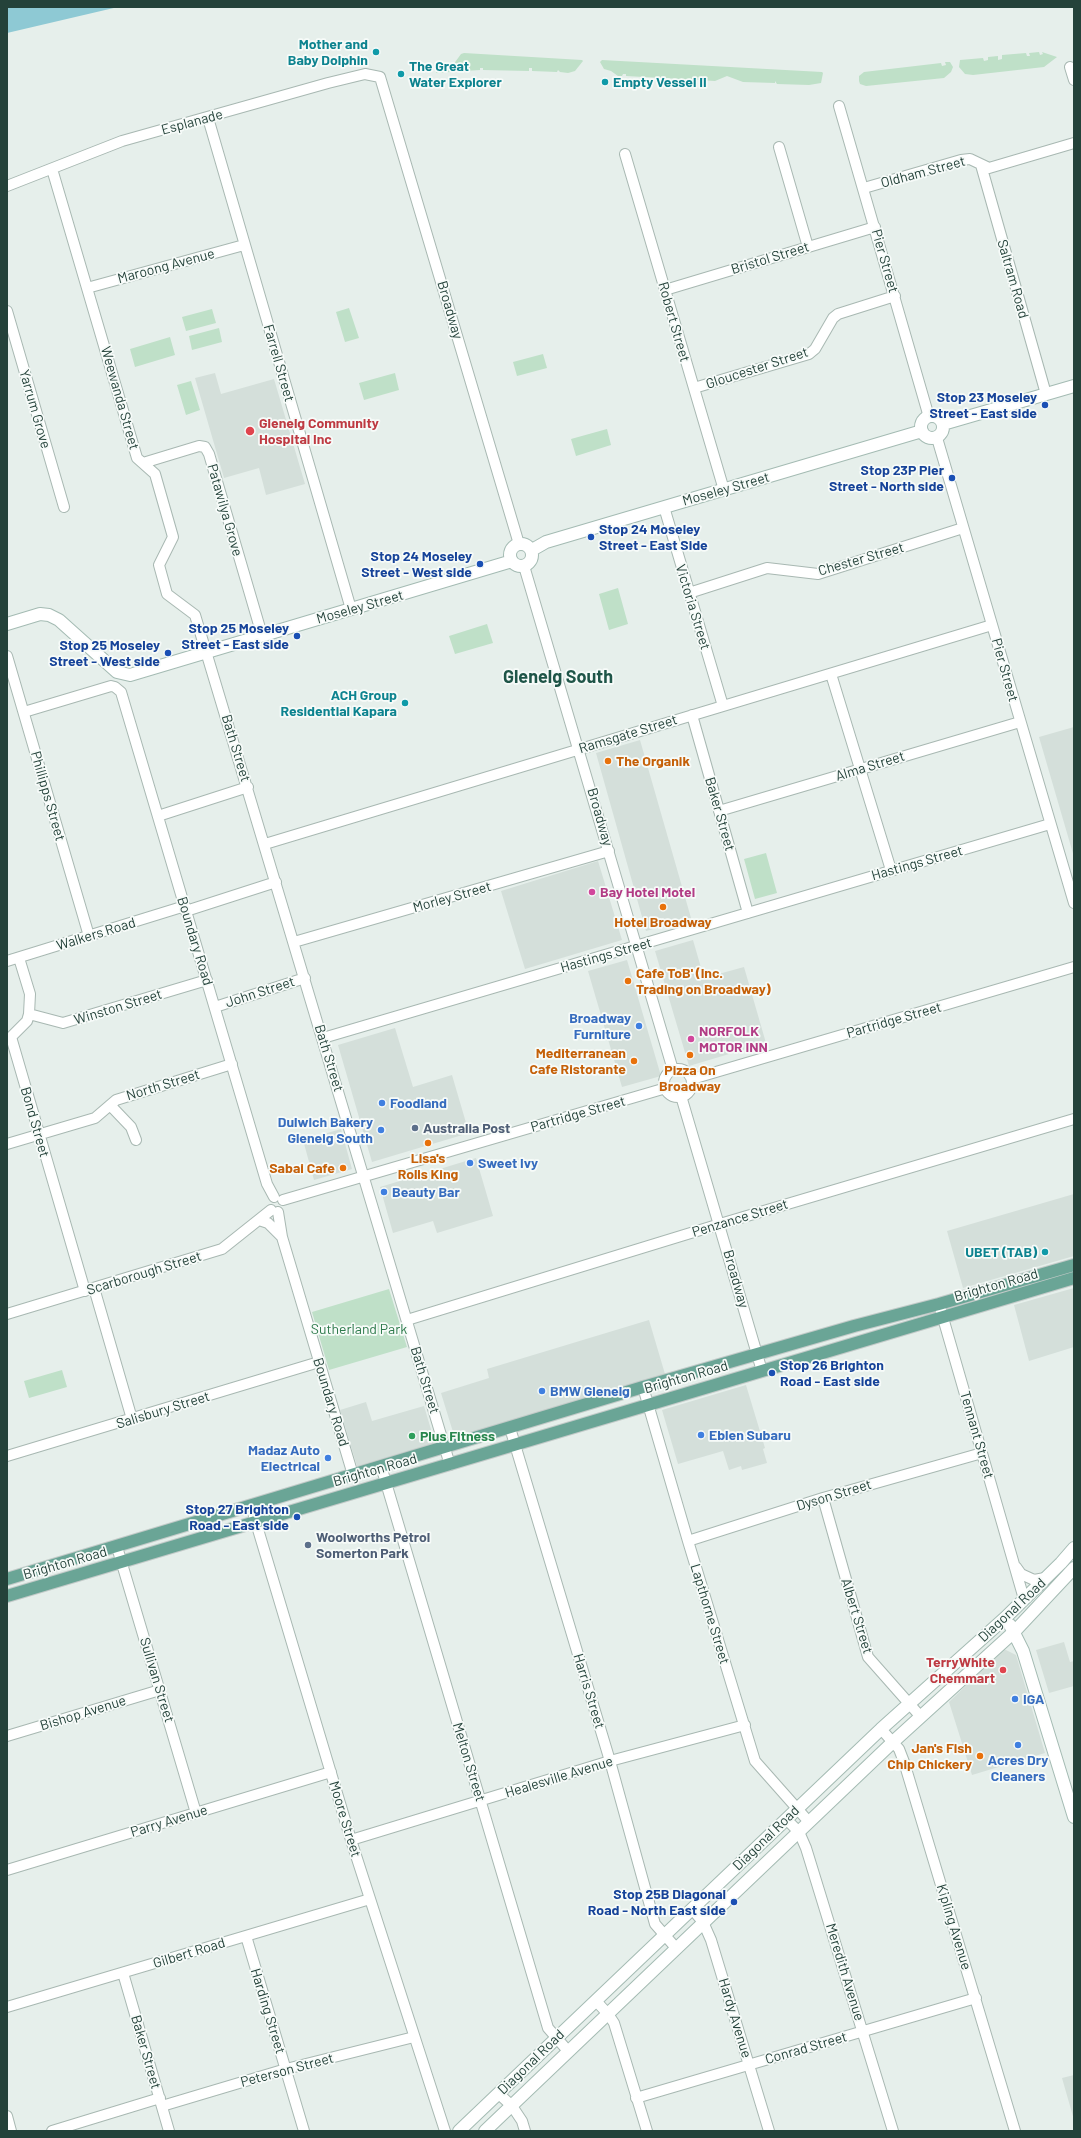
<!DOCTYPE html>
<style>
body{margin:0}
#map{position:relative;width:1081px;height:2138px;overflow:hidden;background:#e6efeb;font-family:Barlow,sans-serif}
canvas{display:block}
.frame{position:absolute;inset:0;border:8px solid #24423a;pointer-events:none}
</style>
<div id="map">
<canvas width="1081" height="2138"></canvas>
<div class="frame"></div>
</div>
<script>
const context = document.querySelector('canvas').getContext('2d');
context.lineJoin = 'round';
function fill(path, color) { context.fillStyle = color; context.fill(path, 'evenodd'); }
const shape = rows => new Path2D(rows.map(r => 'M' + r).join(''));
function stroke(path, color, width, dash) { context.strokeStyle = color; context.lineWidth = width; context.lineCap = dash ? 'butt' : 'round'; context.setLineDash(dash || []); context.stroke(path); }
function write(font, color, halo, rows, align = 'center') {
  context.font = font + ' Barlow,sans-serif'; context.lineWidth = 3.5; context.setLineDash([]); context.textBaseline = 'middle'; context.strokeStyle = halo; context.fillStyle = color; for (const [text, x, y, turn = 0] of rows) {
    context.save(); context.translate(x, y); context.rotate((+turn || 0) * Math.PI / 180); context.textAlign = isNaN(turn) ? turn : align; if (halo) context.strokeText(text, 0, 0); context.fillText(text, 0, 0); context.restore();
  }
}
fill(shape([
 [215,373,221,394,274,379,305,484,266,495,259,468,224,478,195,378],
 [1074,727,1074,857,1039,737],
 [640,740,691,918,646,931,596,753],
 [598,861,622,940,525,969,501,891],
 [693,940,704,978,744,967,766,1043,689,1066,655,951],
 [627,960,661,1076,622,1087,588,971],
 [395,1028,413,1087,452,1075,469,1133,372,1162,338,1045],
 [341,1129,352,1169,314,1180,303,1140],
 [476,1158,493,1216,437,1233,433,1221,393,1233,380,1187],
 [1074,1194,1074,1256,963,1288,947,1231],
 [1074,1288,1074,1347,1029,1361,1014,1305],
 [649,1320,665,1374,460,1436,453,1432,441,1393,489,1378,487,1369],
 [746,1385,765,1448,763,1449,767,1463,742,1470,741,1466,729,1470,723,1451,678,1464,662,1410],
 [366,1402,372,1421,424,1406,435,1443,357,1466,340,1410],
 [1064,1642,1070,1662,1074,1661,1074,1686,1049,1693,1036,1650],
 [1004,1649,1016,1655,1045,1753,972,1775,949,1702],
 [1074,2075,1074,2120,1062,2078]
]), '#d4dfda');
fill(shape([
 [1039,52,1040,55,1043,54,1042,52,1057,57,1044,67,973,75,965,74,959,67,960,60,983,58,984,61,988,60,988,57,998,56,998,60,1002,59,1002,55,1026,53,1027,56,1030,56,1029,53],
 [464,53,582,60,583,61,575,71,568,73,560,72,558,70,557,72,532,71,532,68,529,68,529,71,483,70,483,68,480,68,480,70,436,73,437,70,453,65,461,54],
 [602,60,822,72,823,73,821,83,809,85,777,84,775,81,775,83,743,82,727,76,715,81,664,78,664,76,661,78,626,76,626,74,623,74,622,76,618,76,611,71,604,69,600,62],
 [945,62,950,62,953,67,951,72,944,78,866,86,860,84,859,81,859,76,864,72,941,63,942,66,946,65],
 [349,308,359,338,345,342,336,312],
 [212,309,216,323,186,331,182,317],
 [219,328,222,342,192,350,189,336],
 [170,337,175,355,135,367,130,349],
 [543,354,547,368,517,376,513,362],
 [395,373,399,390,364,400,359,383],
 [191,381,200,410,186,415,177,385],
 [607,429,611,445,576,456,571,439],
 [618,588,628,624,609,630,599,594],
 [487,624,493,643,455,654,449,636],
 [766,853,777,893,755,899,744,859],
 [389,1289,407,1347,329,1370,312,1312],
 [62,1370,67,1387,29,1398,24,1381]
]), '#bfe0c8');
fill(shape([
 [7,7,118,7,7,33]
]), '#8ec9d4');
const street = shape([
 [1070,67,1074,80],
 [839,106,929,417],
 [208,118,351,609],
 [779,147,808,247],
 [625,154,724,490],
 [981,165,1046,394],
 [52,169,137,458,155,474,173,537,159,565,167,594,195,615,450,1465],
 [7,186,122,141,328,83,365,74,380,77,519,544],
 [864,188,961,160,970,159,989,168,1074,143],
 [87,288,244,245],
 [665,290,875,227],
 [7,311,64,507],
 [694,388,809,354,815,349,833,318,838,314,895,296],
 [937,438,1074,903],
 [143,463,199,446,205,447,209,454,262,635],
 [664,507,723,706],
 [524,566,673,1070],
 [689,593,767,568,818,574,963,528],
 [7,656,89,936],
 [831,674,891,870],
 [24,712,111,686,115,687,121,692,267,1184,274,1197],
 [692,715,748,913],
 [719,811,1020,722],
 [158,816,248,787],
 [265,844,992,625],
 [186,911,276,882],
 [294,942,609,851],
 [19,958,30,994,29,1014,27,1021,11,1037,85,1291],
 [7,961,185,906],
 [215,1007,305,978],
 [29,1014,63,1023,207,980],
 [323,1038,1050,824],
 '664 1083a14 14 0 1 1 28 0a14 14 0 1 1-28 0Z',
 [692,1079,1074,967],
 [681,1096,762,1371],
 [110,1105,131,1127,136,1140],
 [7,1144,95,1118,116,1100,232,1064],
 [283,1200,666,1088],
 [278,1212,282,1237,353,1475],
 [259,1220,268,1223,282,1237],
 [94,1288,132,1419],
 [939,1304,1024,1599],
 [7,1314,222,1249,271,1210],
 [407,1320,720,1224,1074,1119],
 [643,1387,688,1541,755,1761,809,1822],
 [510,1428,610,1761,655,1924,676,1948],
 [7,1456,319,1362],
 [381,1466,548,2028,568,2051],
 [823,1498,868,1657,921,1717],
 [251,1506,351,1840,445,2131],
 [688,1541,823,1498,982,1453],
 [117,1547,196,1813],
 [1016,1567,1021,1574,1034,1580,1045,1578],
 [881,1729,899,1749,904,1762,1015,2131],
 [7,1736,160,1690],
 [786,1819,799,1832,806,1848,893,2131],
 [351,1840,610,1761,745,1725],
 [7,1870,331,1772],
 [692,1909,703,1922,711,1940,769,2131],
 [246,1936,304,2131],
 [123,1973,169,2131],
 [596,2001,608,2014,614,2023,647,2131],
 [7,2007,370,1899],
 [499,2094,512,2106,522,2121,525,2131],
 [636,2098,976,1998],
 [162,2106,286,2069,414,2037],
 [7,2116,11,2131],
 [52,2131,160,2098]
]);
const secondary = shape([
 '921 427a11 11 0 1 1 22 0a11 11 0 1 1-22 0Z',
 [943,424,1074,386],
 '510 555a11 11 0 1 1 22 0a11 11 0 1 1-22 0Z',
 [532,550,546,542,922,431],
 [7,624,40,614,49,615,59,620,117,672,130,675,512,561],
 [1010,1625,1023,1651,1074,1817],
 [459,2131,881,1729,1005,1618,1061,1563,1074,1548],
 [485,2131,894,1741,1015,1631,1074,1568]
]);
const primary = shape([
 [7,1579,643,1387,854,1326,939,1304,1074,1265],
 [7,1596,1074,1278]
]);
stroke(street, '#a8b8b2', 12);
stroke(secondary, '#a4bbb3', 14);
stroke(primary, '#c2cac8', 14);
stroke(street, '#fff', 10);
stroke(secondary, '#fff', 12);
stroke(primary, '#6aa596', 12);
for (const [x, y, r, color] of [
 [376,52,4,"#0f9aa8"],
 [401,74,4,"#0f9aa8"],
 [605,82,4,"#0f9aa8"],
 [1045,405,4,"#1a4fb4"],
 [250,431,5,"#e0444e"],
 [952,478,4,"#1a4fb4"],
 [591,537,4,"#1a4fb4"],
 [480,564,4,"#1a4fb4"],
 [297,636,4,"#1a4fb4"],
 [168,653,4,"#1a4fb4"],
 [405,703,4,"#0f9aa8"],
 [608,761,4,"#e8710a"],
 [592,892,4,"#d1479c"],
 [663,907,4,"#e8710a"],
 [628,981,4,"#e8710a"],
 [639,1026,4,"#3f7fe0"],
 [691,1039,4,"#d1479c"],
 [690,1055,4,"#e8710a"],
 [634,1061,4,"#e8710a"],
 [382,1103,4,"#3f7fe0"],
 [415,1128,4,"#5c6f8a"],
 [381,1130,4,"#3f7fe0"],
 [428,1143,4,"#e8710a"],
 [470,1163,4,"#3f7fe0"],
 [343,1168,4,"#e8710a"],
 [384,1192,4,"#3f7fe0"],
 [1045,1252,4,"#0f9aa8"],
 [772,1373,4,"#1a4fb4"],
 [542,1391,4,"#3f7fe0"],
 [701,1435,4,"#3f7fe0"],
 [412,1436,4,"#2e9e5b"],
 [328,1458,4,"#3f7fe0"],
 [297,1517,4,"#1a4fb4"],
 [308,1545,4,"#5c6f8a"],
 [1003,1670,4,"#e0444e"],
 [1015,1699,4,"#3f7fe0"],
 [1018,1745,4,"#3f7fe0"],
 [980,1756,4,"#e8710a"],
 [734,1902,4,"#1a4fb4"]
]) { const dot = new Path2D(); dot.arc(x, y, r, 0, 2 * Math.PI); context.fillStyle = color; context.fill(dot); stroke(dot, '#f7fbf9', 1.5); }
write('bold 14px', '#0d838f', '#f7fbf9', [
 ["Mother and",368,44],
 ["Baby Dolphin",368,60],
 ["The Great",409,66,"left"],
 ["Water Explorer",409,82,"left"],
 ["Empty Vessel II",613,82,"left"],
 ["ACH Group",397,695],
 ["Residential Kapara",397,711],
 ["UBET (TAB)",1037,1252]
], 'right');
write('14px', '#24423a', '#f7fbf9', [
 ["Esplanade",192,122,-15],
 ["Oldham Street",923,172,-15],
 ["Bristol Street",770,258,-17],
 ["Pier Street",885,261,74],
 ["Maroong Avenue",166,266,-15],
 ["Saltram Road",1013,279,74],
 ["Broadway",450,310,74],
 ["Robert Street",674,322,74],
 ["Farrell Street",279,363,74],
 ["Gloucester Street",757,368,-18],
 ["Weewanda Street",120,398,74],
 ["Yarrum Grove",35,409,74],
 ["Moseley Street",726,489,-16],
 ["Patawilya Grove",225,510,74],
 ["Chester Street",861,559,-16],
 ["Moseley Street",360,607,-16],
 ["Victoria Street",693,607,73],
 ["Pier Street",1005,670,74],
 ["Ramsgate Street",628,734,-17],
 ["Bath Street",236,748,73],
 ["Alma Street",870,766,-17],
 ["Phillipps Street",48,796,74],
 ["Baker Street",720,814,74],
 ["Broadway",600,817,74],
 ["Hastings Street",917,863,-16],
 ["Morley Street",452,897,-16],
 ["Walkers Road",96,934,-17],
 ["Boundary Road",195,941,73],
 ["Hastings Street",606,955,-16],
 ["John Street",260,992,-18],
 ["Winston Street",118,1007,-17],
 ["Partridge Street",894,1020,-16],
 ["Bath Street",329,1058,73],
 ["North Street",163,1085,-17],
 ["Partridge Street",578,1114,-16],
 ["Bond Street",35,1122,74],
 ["Penzance Street",740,1218,-17],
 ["Scarborough Street",144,1273,-17],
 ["Broadway",736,1279,74],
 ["Brighton Road",996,1285,-16],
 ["Brighton Road",686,1377,-16],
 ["Bath Street",425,1380,73],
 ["Boundary Road",331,1402,73],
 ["Salisbury Street",163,1410,-17],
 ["Tennant Street",977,1435,74],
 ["Brighton Road",375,1470,-16],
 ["Dyson Street",834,1495,-17],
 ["Brighton Road",65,1563,-16],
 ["Diagonal Road",1012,1610,-43],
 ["Lapthorne Street",710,1614,73],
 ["Albert Street",857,1616,73],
 ["Sullivan Street",157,1680,73],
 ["Harris Street",589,1691,73],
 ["Bishop Avenue",83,1713,-17],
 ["Melton Street",469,1762,73],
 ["Healesville Avenue",559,1777,-17],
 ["Moore Street",345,1819,73],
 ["Parry Avenue",169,1821,-17],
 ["Diagonal Road",766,1838,-44],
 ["Kipling Avenue",954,1927,73],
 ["Gilbert Road",189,1953,-17],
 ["Meredith Avenue",845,1972,73],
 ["Harding Street",268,2011,73],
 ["Hardy Avenue",735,2018,73],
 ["Conrad Street",806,2048,-16],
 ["Baker Street",146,2052,74],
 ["Diagonal Road",531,2062,-44],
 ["Peterson Street",287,2070,-15]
]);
write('bold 14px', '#164399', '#f7fbf9', [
 ["Stop 23 Moseley",1037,397],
 ["Street - East side",1037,413],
 ["Stop 23P Pier",944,470],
 ["Street - North side",944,486],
 ["Stop 24 Moseley",599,529,"left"],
 ["Street - East Side",599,545,"left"],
 ["Stop 24 Moseley",472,556],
 ["Street - West side",472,572],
 ["Stop 25 Moseley",289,628],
 ["Street - East side",289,644],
 ["Stop 25 Moseley",160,645],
 ["Street - West side",160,661],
 ["Stop 26 Brighton",780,1365,"left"],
 ["Road - East side",780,1381,"left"],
 ["Stop 27 Brighton",289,1509],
 ["Road - East side",289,1525],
 ["Stop 25B Diagonal",726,1894],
 ["Road - North East side",726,1910]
], 'right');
write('bold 14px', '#be3a42', '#f7fbf9', [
 ["Glenelg Community",259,423],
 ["Hospital Inc",259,439],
 ["TerryWhite",995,1662,"right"],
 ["Chemmart",995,1678,"right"]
], 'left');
write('bold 14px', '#c56008', '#f7fbf9', [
 ["The Organik",616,761,"left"],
 ["Hotel Broadway",663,922],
 ["Cafe ToB' (Inc.",636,973,"left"],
 ["Trading on Broadway)",636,989,"left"],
 ["Mediterranean",626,1053,"right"],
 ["Cafe Ristorante",626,1069,"right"],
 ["Pizza On",690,1070],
 ["Broadway",690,1086],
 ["Lisa's",428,1158],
 ["Rolls King",428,1174],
 ["Sabai Cafe",335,1168,"right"],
 ["Jan's Fish",972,1748,"right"],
 ["Chip Chickery",972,1764,"right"]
]);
write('bold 14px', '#b23c85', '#f7fbf9', [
 ["Bay Hotel Motel",600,892],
 ["NORFOLK",699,1031],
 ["MOTOR INN",699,1047]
], 'left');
write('bold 14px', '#366cbe', '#f7fbf9', [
 ["Broadway",631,1018,"right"],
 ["Furniture",631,1034,"right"],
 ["Foodland",390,1103],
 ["Dulwich Bakery",373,1122,"right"],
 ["Glenelg South",373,1138,"right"],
 ["Sweet Ivy",478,1163],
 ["Beauty Bar",392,1192],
 ["BMW Glenelg",550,1391],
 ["Eblen Subaru",709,1435],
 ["Madaz Auto",320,1450,"right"],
 ["Electrical",320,1466,"right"],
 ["IGA",1023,1699],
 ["Acres Dry",1018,1760,"center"],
 ["Cleaners",1018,1776,"center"]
], 'left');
write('bold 14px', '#4e5e75', '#f7fbf9', [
 ["Australia Post",423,1128],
 ["Woolworths Petrol",316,1537],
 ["Somerton Park",316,1553]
], 'left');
write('14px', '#2d7a4b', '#f7fbf9', [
 ["Sutherland Park",359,1329]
]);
write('bold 14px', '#27864d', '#f7fbf9', [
 ["Plus Fitness",420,1436]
], 'left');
write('bold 18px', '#1f5548', '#f7fbf9', [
 ["Glenelg South",558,677]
]);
</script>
